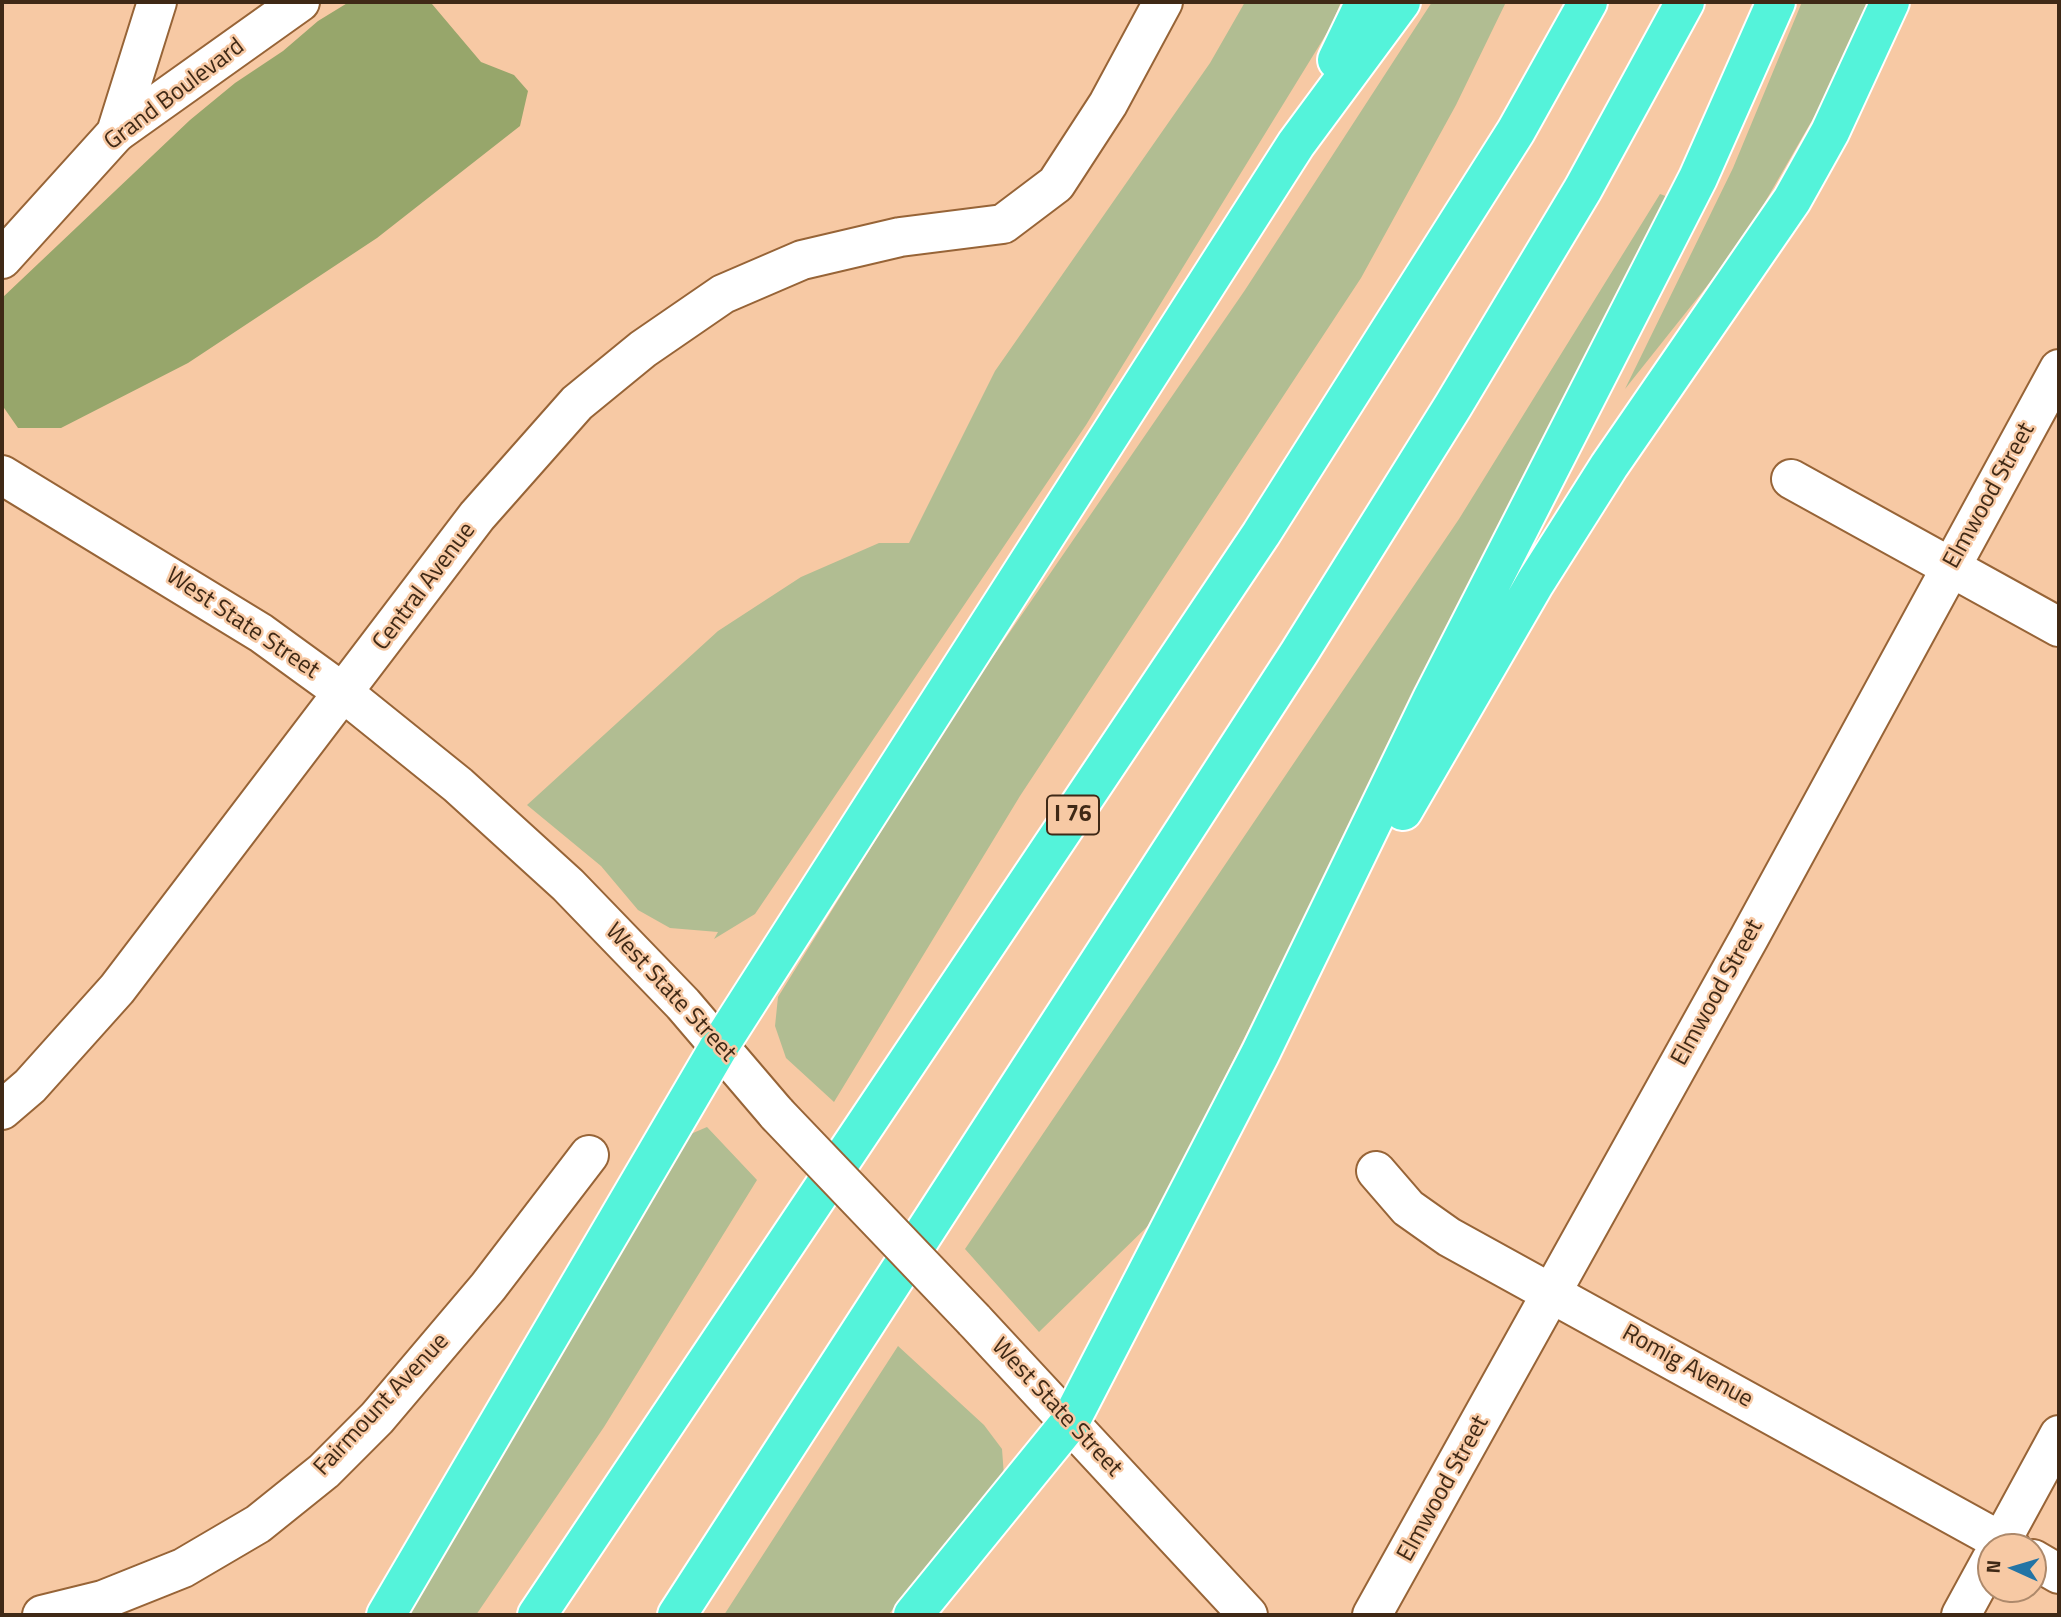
<!DOCTYPE html>
<style>
body{margin:0}
#map{position:relative;width:2061px;height:1617px;overflow:hidden;background:#f7c9a4;font-family:"Titillium Web",sans-serif}
canvas{display:block}
.frame{position:absolute;inset:0;border:4px solid #3f2916;pointer-events:none}
.north{position:absolute;left:1977px;top:1533px;width:70px;height:70px;box-sizing:border-box;background:#f7c9a4;border:2px solid #ad896b;border-radius:50%;rotate:274deg;font-size:19px;font-weight:700;line-height:28px;text-align:center;color:#3f2916}
.north::after{content:'';display:block;margin:auto;width:24px;height:32px;background:#2374a5;clip-path:polygon(50% 0,100% 100%,50% 72%,0 100%)}
</style>
<div id="map">
<canvas width="2061" height="1617"></canvas>
<div class="frame"></div>
<div class="north">N</div>
</div>
<script>
const context = document.querySelector('canvas').getContext('2d');
context.lineJoin = 'round';
function fill(path, color) { context.fillStyle = color; context.fill(path, 'evenodd'); }
const shape = rows => new Path2D(rows.map(r => 'M' + r).join(''));
function stroke(path, color, width, dash) { context.strokeStyle = color; context.lineWidth = width; context.lineCap = dash ? 'butt' : 'round'; context.setLineDash(dash || []); context.stroke(path); }
function write(font, color, halo, rows, align = 'center') {
  context.font = font + ' "Titillium Web",sans-serif'; context.lineWidth = 5; context.setLineDash([]); context.textBaseline = 'middle'; context.strokeStyle = halo; context.fillStyle = color; for (const [text, x, y, turn = 0] of rows) {
    context.save(); context.translate(x, y); context.rotate((+turn || 0) * Math.PI / 180); context.textAlign = isNaN(turn) ? turn : align; if (halo) context.strokeText(text, 0, 0); context.fillText(text, 0, 0); context.restore();
  }
}
fill(shape([
 [1245,2,1341,2,1330,28,1086,425,755,914,714,939,718,932,670,928,638,910,601,866,527,805,718,631,801,577,879,543,909,543,995,371,1210,63],
 [1432,2,1506,2,1456,105,1361,278,1020,796,834,1102,786,1058,775,1026,778,997,959,706,1245,290],
 [1802,2,1868,2,1818,110,1742,242,1625,389,1733,168],
 [1660,194,1674,199,1434,659,1152,1222,1039,1332,965,1249,1459,519],
 [707,1127,757,1180,604,1427,476,1615,403,1615,686,1136],
 [898,1346,984,1425,1002,1449,1004,1476,888,1615,724,1615]
]), '#b1bd92');
fill(shape([
 [349,2,432,4,481,62,514,75,528,91,520,126,377,238,188,363,61,428,18,428,2,405,2,298,190,120,235,83,283,51,318,21]
]), '#97a66b');
const street = shape([
 [116,133,300,2],
 [1791,479,2059,627],
 [2,1110,30,1086,117,989,477,516,577,403,643,349,723,294,802,260,900,237,1003,224,1056,184,1108,104,1163,2],
 [1376,1171,1408,1208,1449,1237,2011,1547],
 [1998,1547,2059,1435],
 [2033,1559,2059,1574],
 [42,1615,103,1600,183,1568,258,1524,324,1471,377,1418,488,1287,589,1155],
 [1372,1615,1749,938,2059,369],
 [1961,1615,1991,1560]
]);
const secondary = shape([
 [2,259,116,133,157,2],
 [2,475,261,633,345,694,458,785,568,885,683,1004,777,1114],
 [974,1320,1248,1615]
]);
const highway = shape([
 [1337,60,1365,2],
 [1403,811,1535,583,1609,466,1792,200,1830,132,1890,2],
 [386,1615,720,1045,1296,144,1401,2],
 [537,1615,1261,534,1516,131,1588,2],
 [677,1615,1299,653,1453,406,1583,189,1685,2],
 [913,1615,1070,1422,1260,1054,1432,699,1698,178,1776,2]
]);
stroke(street, '#976437', 42);
stroke(secondary, '#976437', 42);
stroke(highway, '#fff', 42);
stroke(street, '#fff', 38);
stroke(secondary, '#fff', 38);
stroke(highway, '#54f3da', 38);
const secondaryBridge = shape([
 [777,1114,974,1320]
]);
stroke(secondaryBridge, '#976437', 42, []);
stroke(secondaryBridge, '#fff', 38);
for (const [x, y, w] of [
 [1073,815,52]
]) { const box = new Path2D(); box.roundRect(x - w / 2, y - 19.5, w, 39, 5); context.fillStyle = '#f7c9a4'; context.fill(box); stroke(box, '#3f2916', 2); }
write('bold 23px', '#3f2916', null, [
 ["I 76",1073,815]
]);
write('24px', '#3f2916', '#f7c9a4', [
 ["Grand Boulevard",175,95,-37],
 ["Elmwood Street",1990,496,-61],
 ["Central Avenue",425,587,-53],
 ["West State Street",242,624,34],
 ["West State Street",670,993,47],
 ["Elmwood Street",1718,993,-61],
 ["Romig Avenue",1687,1367,29],
 ["Fairmount Avenue",382,1405,-47],
 ["West State Street",1056,1408,47],
 ["Elmwood Street",1444,1489,-61]
]);
</script>
